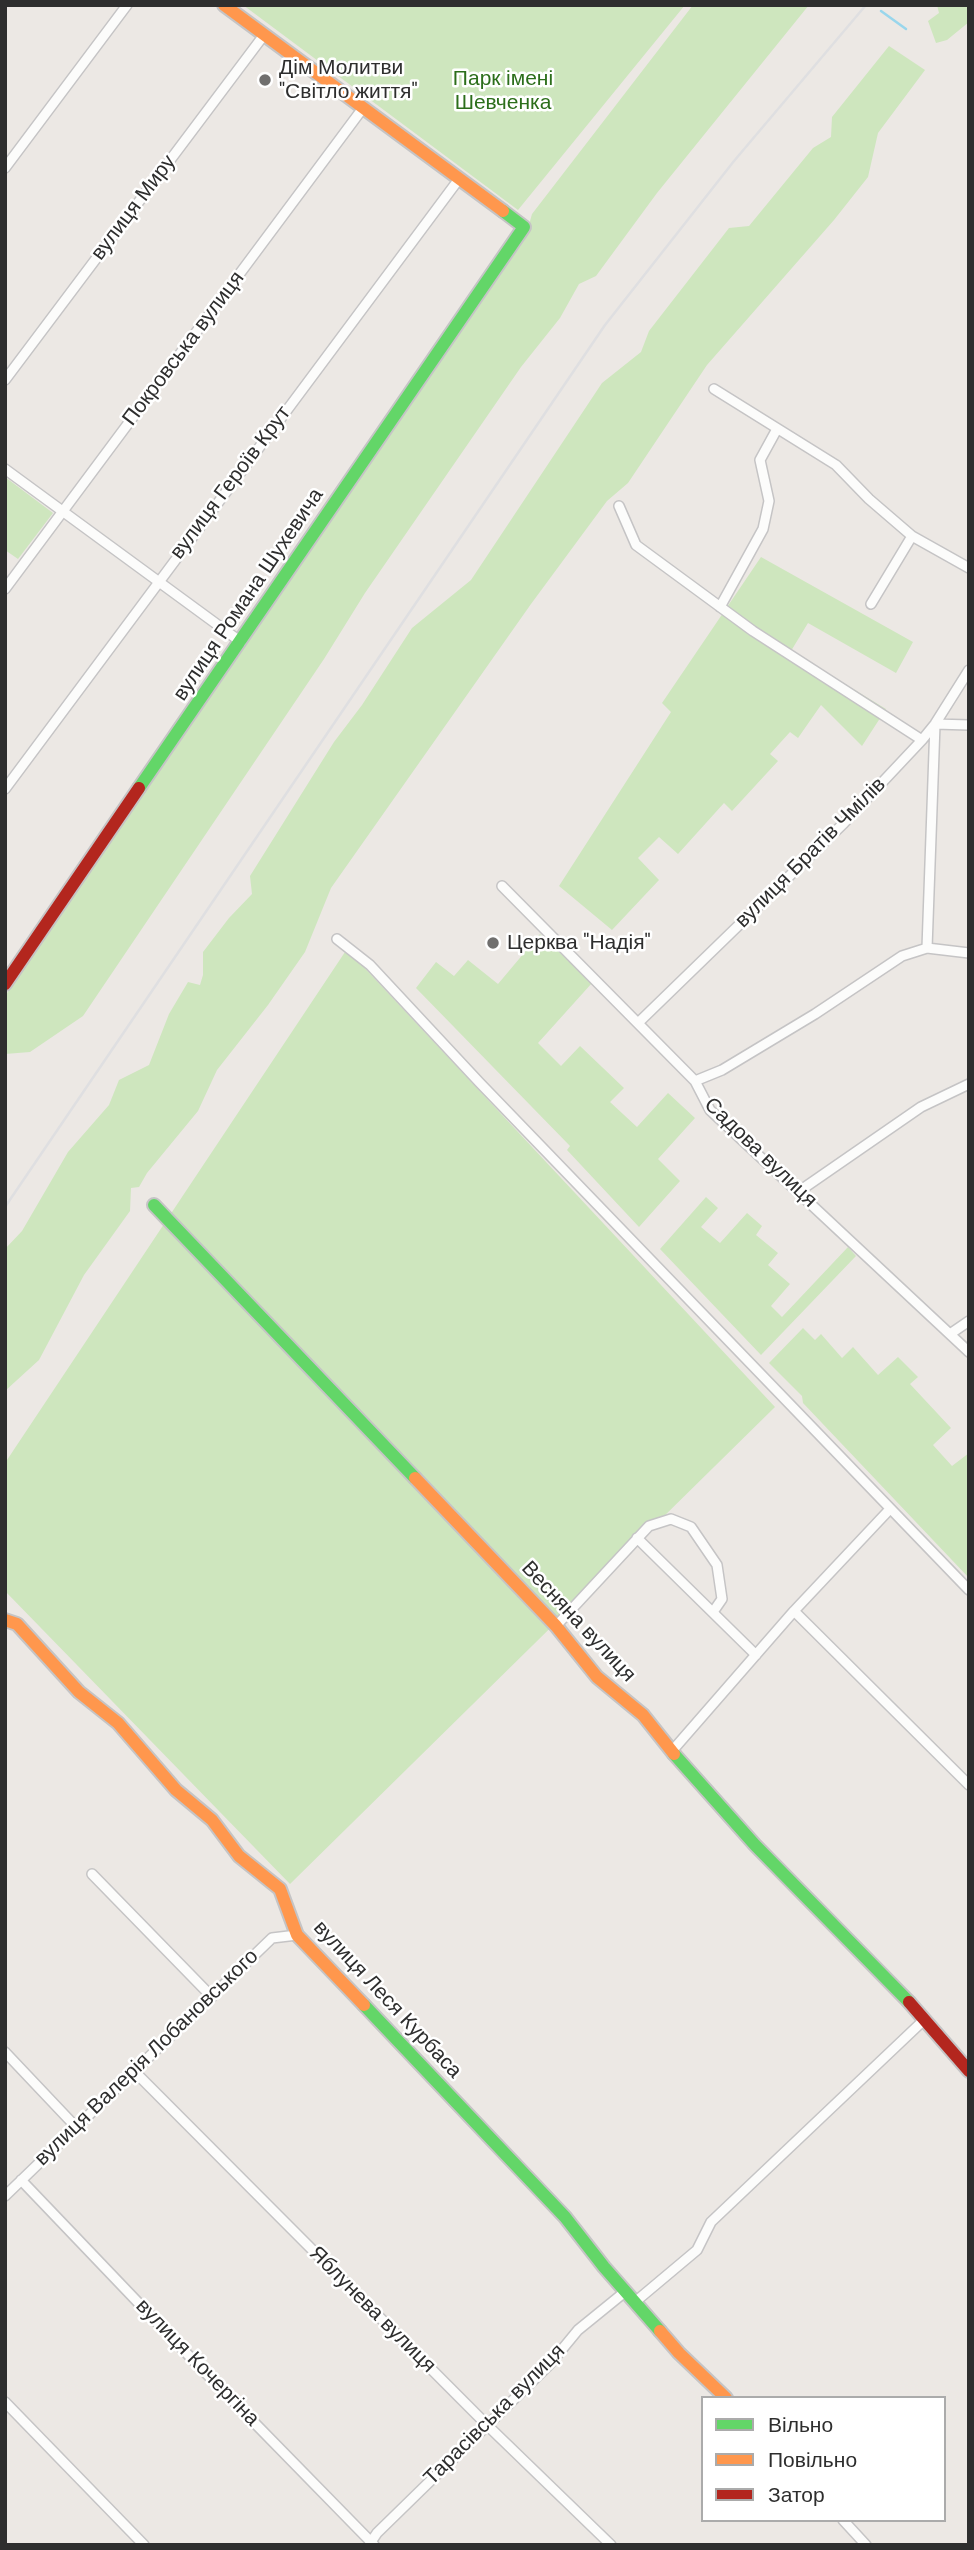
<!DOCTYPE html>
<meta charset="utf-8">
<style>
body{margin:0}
#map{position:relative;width:974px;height:2550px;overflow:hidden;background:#ece8e4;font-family:"DM Sans",sans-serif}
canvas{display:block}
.frame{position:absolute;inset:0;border:7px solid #2e2e2e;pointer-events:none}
.legend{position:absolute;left:701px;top:2396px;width:245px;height:126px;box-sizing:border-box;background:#fff;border:2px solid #ababab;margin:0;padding:9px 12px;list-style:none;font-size:21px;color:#2e2e2e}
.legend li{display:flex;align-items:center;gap:14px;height:35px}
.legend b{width:35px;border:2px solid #ababab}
</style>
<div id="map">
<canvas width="974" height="2550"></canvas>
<div class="frame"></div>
<ul class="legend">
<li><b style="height:9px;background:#63d668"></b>Вільно</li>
<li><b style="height:9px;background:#ff974d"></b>Повільно</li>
<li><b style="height:9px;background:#b3261e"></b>Затор</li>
</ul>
</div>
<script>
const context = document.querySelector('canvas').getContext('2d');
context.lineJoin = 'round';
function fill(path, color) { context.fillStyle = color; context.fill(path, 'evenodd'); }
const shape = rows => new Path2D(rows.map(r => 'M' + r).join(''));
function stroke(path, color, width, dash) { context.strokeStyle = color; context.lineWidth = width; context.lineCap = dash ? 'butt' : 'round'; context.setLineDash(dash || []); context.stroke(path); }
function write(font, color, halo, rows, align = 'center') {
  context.font = font + ' "DM Sans",sans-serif'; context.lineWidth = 5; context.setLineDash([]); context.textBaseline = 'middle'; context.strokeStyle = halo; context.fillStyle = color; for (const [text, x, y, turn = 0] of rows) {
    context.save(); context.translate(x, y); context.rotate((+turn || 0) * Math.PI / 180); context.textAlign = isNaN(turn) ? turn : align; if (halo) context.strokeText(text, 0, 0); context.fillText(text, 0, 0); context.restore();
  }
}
fill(shape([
 [243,5,685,5,518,210],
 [693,5,809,5,657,193,596,276,579,284,560,318,521,367,365,593,324,659,83,1016,30,1052,5,1054,5,996,525,239,532,214],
 [937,5,969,5,969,22,947,40,936,43,928,21,939,13],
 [889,46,925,70,878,133,868,177,834,220,707,365,628,483,607,501,531,604,331,888,305,952,268,1005,217,1070,198,1111,147,1173,139,1187,131,1188,130,1211,84,1275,39,1360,5,1391,5,1249,22,1231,68,1152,109,1105,119,1080,149,1065,169,1014,188,982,200,985,203,975,203,952,229,918,252,894,250,876,334,742,362,705,412,628,471,580,602,383,641,352,649,331,729,228,749,226,813,148,831,137,832,117],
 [5,477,53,513,18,559,5,550],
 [761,557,913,642,896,673,808,623,791,651,886,709,862,746,821,705,798,738,790,732,770,754,778,761,732,811,724,803,678,854,659,837,638,858,659,880,612,930,559,886,671,712,662,703],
 [540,934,592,983,538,1043,561,1066,580,1046,624,1088,610,1102,637,1127,668,1093,695,1118,658,1159,680,1181,639,1227,567,1150,570,1146,416,988,436,962,454,976,468,960,498,984],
 [347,949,775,1407,290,1884,5,1591,5,1463],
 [706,1197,718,1208,701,1227,720,1243,747,1213,762,1226,756,1235,778,1253,768,1265,790,1284,771,1306,782,1317,848,1247,856,1256,761,1355,660,1249],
 [803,1328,815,1340,821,1334,842,1358,853,1347,878,1375,898,1357,918,1377,910,1384,951,1428,933,1445,952,1466,969,1453,969,1578,803,1403,802,1396,769,1363]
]), '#cee6be');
stroke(shape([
 [881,11,906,29]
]), '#99d6ec', 2.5);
const street = shape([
 [5,168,127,5],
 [5,380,264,35],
 [714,389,836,465,869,499,912,536,969,568],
 [5,469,241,642],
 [619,506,636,545,753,631,922,740],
 [5,589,363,108],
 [871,604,912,536],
 [720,607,763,529,769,501,760,460,777,429],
 [5,789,459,179],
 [502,886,695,1081,710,1110,969,1352],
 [337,939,370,965,479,1082,969,1590],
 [927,948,935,724,969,725],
 [638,1023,844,823,922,740,935,724,969,670],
 [695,1081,722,1070,815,1014,902,956,927,948,969,953],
 [798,1192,921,1107,969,1084],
 [950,1334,969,1321],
 [637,1538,756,1655],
 [794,1611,969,1785],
 [556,1626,649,1526,671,1519,691,1527,717,1565,722,1599,713,1612],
 [672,1751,794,1611,890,1509],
 [92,1874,212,1997],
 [5,2052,76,2127],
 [135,2072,487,2425,611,2545],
 [21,2180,194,2361,374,2545],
 [5,2196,272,1938,297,1935],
 [635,2302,697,2250,711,2222,925,2019],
 [5,2402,144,2545],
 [843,2520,866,2545],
 [369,2545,377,2533,550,2364,578,2330,626,2291]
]);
const fast = shape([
 [139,788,524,227,503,211],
 [154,1205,415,1478],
 [674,1754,755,1845,909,2002],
 [364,2005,565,2217,604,2267,660,2331]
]);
const slow = shape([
 [224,5,503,211],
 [415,1478,556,1626,597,1677,643,1715,674,1754],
 [5,1620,17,1624,79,1692,118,1723,176,1790,212,1820,239,1856,280,1889,297,1935,364,2005],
 [660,2331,679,2353,726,2398]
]);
const jam = shape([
 [5,984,139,788],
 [909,2002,969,2071]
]);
stroke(street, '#c5c4c5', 12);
stroke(fast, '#c5c4c5', 16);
stroke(slow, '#c5c4c5', 16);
stroke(jam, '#c5c4c5', 16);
stroke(street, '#fcfcfb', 9);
stroke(fast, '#63d668', 12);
stroke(slow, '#ff974d', 12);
stroke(jam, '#b3261e', 12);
stroke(shape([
 [5,1207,605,325,734,161,866,5]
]), '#dfdfe1', 2.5);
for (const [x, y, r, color] of [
 [265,80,7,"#706f6e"],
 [493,943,7,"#706f6e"]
]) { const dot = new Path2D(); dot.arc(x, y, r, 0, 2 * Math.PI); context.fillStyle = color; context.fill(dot); stroke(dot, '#fff', 2.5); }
write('21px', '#2e2e2e', '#fff', [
 ["Дім Молитви",279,68],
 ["\"Світло життя\"",279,92],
 ["Церква \"Надія\"",507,943]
], 'left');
write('21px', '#2c6e1b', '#fff', [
 ["Парк імені",503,79],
 ["Шевченка",503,103]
]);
write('21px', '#2e2e2e', '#fff', [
 ["вулиця Миру",134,208,-53],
 ["Покровська вулиця",184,349,-53],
 ["вулиця Героїв Крут",231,483,-53],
 ["вулиця Романа Шухевича",249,595,-56],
 ["вулиця Братів Чмілів",811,853,-45],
 ["Садова вулиця",760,1153,44],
 ["Весняна вулиця",578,1622,47],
 ["вулиця Леся Курбаса",387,2000,47],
 ["вулиця Валерія Лобановського",147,2058,-44],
 ["Яблунева вулиця",372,2310,45],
 ["вулиця Кочергіна",197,2363,46],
 ["Тарасівська вулиця",495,2415,-45]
]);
</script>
